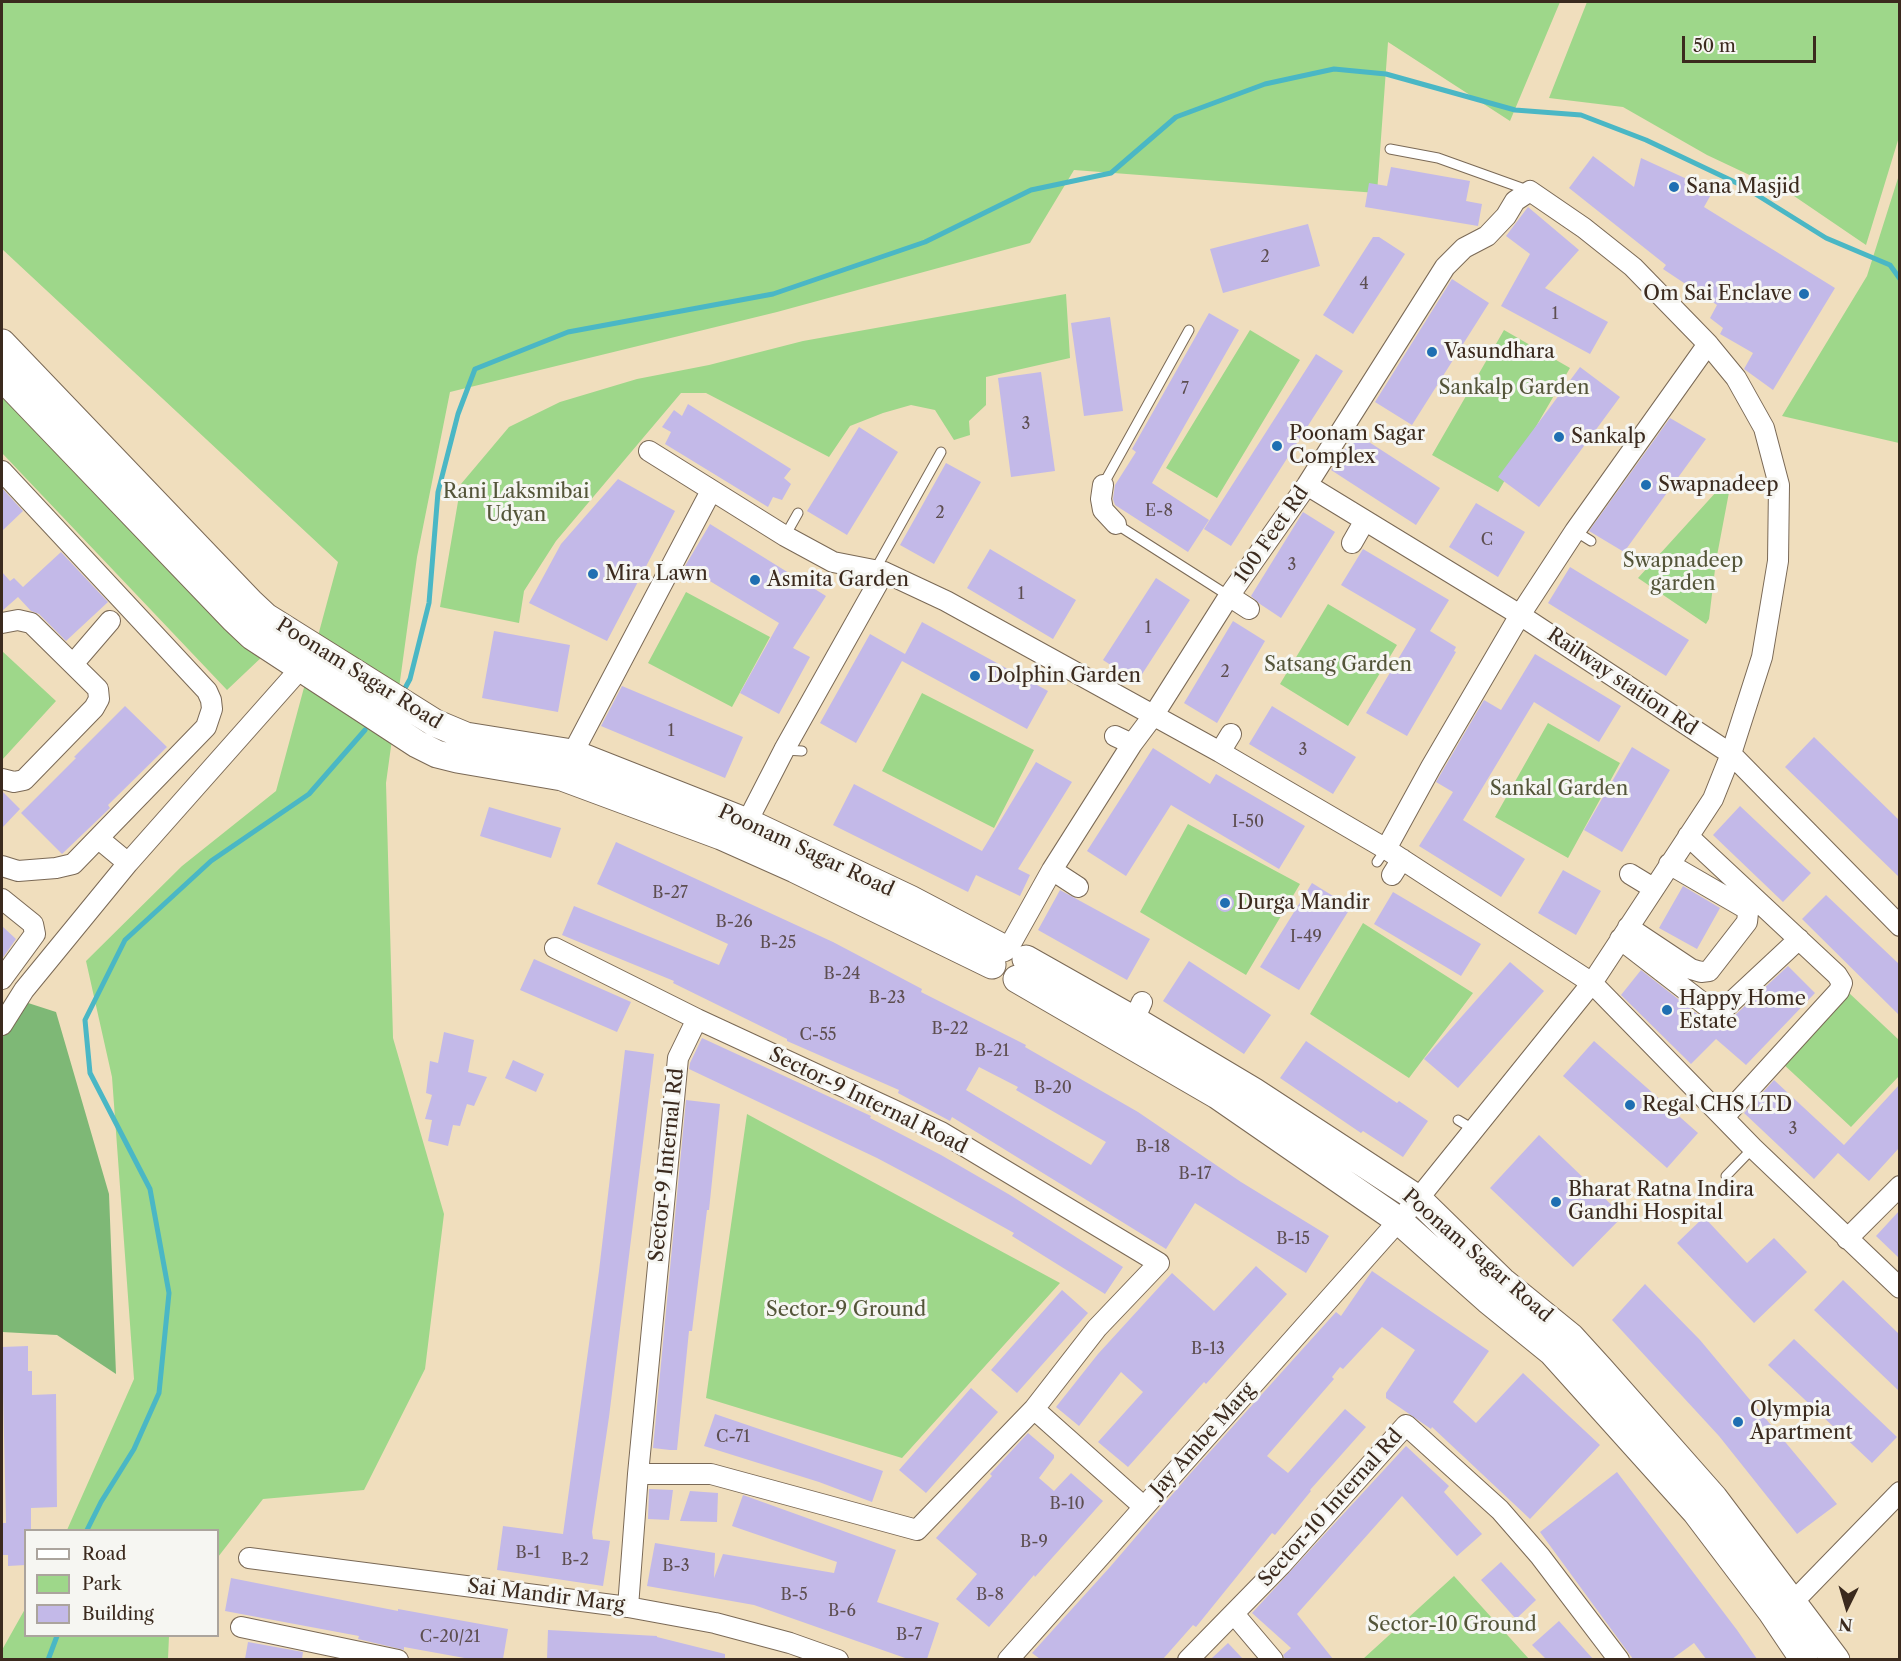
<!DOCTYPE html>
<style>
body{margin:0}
#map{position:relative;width:1901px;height:1661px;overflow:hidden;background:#f0debd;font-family:"Libre Caslon Text",serif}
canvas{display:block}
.frame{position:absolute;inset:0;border:3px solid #3b2a1e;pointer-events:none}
.legend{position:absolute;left:24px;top:1529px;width:195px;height:108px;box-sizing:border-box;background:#f6f6f2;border:2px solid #aba49d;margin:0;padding:8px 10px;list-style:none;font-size:18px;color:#3b2a1e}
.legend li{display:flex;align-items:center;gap:12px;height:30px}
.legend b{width:30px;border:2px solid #aba49d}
.north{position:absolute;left:1817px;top:1577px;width:60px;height:60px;-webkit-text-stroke:4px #f6f6f2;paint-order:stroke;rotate:185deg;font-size:16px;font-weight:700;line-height:24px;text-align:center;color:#3b2a1e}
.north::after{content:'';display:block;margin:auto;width:21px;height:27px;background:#3b2a1e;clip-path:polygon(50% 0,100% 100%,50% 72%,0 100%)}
.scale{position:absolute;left:1682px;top:36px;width:134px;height:27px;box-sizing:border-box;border:3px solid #3b2a1e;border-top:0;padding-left:8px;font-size:18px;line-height:21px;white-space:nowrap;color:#3b2a1e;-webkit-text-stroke:4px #f6f6f2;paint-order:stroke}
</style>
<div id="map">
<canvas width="1901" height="1661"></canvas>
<div class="frame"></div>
<ul class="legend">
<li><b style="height:8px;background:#fff"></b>Road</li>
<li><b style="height:16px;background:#9ed78a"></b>Park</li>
<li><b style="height:16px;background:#c3b9e8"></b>Building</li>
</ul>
<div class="north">N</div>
<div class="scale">50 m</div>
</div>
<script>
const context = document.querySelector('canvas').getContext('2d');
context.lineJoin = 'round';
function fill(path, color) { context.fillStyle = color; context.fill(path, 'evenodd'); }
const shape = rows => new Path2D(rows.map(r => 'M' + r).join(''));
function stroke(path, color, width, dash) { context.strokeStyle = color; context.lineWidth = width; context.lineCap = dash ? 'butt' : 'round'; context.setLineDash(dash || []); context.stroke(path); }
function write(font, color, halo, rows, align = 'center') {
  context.font = font + ' "Libre Caslon Text",serif'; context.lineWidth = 6; context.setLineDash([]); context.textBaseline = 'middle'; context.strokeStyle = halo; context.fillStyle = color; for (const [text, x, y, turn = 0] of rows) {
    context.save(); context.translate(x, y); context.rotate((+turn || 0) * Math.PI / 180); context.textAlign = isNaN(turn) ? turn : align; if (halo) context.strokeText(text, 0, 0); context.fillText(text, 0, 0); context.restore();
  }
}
fill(shape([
 [2,2,1560,2,1510,121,1388,42,1377,193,1074,170,1030,243,777,312,450,392,417,557,386,783,393,1038,444,1214,425,1369,364,1490,263,1499,218,1557,218,1530,67,1530,134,1379,112,1077,86,961,182,866,276,791,338,562,2,249],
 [1587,2,1899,2,1899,137,1866,245,1794,196,1707,155,1623,107,1549,98],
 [1899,175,1899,443,1782,416,1867,276],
 [1066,294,1070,358,986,377,986,405,969,421,970,435,954,440,935,410,911,405,883,413,850,426,829,457,706,393,681,393,556,541,524,591,519,623,440,607,461,484,509,427,560,402,637,379,709,365,803,341],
 [1250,330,1300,360,1217,498,1166,468],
 [1504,330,1570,368,1498,492,1432,455],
 [2,377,265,654,227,690,2,453],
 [1727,480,1730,487,1716,561,1709,619,1706,624,1638,578],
 [686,592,770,637,732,707,648,663],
 [1328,604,1397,645,1348,726,1280,684],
 [2,651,56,701,2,760],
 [922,693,1034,750,994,828,882,771],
 [1548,723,1620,763,1568,858,1495,817],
 [1188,824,1300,884,1246,975,1140,912],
 [1363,923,1473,993,1409,1078,1310,1014],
 [1848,992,1899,1040,1899,1076,1851,1127,1781,1062],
 [747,1114,1060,1283,902,1458,706,1398],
 [1454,1576,1529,1659,1363,1659],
 [25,1609,26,1636,169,1636,168,1659,3,1659,2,1650]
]), '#9ed78a');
fill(shape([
 [25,1002,56,1012,109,1194,116,1374,57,1335,2,1332,2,1038]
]), '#7eb876');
stroke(shape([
 [404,690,410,679,429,603,438,492,458,414,475,369,568,332,773,294,925,242,1031,190,1111,173,1176,117,1265,84,1334,69,1386,74,1515,110,1581,115,1646,140,1741,185,1826,238,1890,265,1900,279],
 [87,1530,101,1502,134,1449,159,1393,169,1293,150,1189,90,1073,85,1020,125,940,211,861,309,794,365,730],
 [48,1660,57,1636]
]), '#4ab7c5', 5);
fill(shape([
 [1593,156,1634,187,1641,158,1713,191,1704,207,1835,288,1773,390,1744,369,1753,353,1720,334,1723,328,1710,318,1717,305,1663,269,1666,265,1569,188],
 [1391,167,1470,181,1466,201,1482,204,1478,226,1365,207,1369,183,1387,186],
 [1528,207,1579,250,1545,288,1608,322,1590,354,1501,306,1530,254,1506,236],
 [1308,224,1320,266,1223,293,1210,249],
 [1373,237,1379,237,1405,254,1353,334,1323,315],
 [1452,279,1489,303,1412,425,1375,402],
 [1209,313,1239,330,1152,483,1209,520,1188,552,1115,505,1113,499,1115,485,1136,452,1132,449],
 [1110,317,1123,411,1084,416,1071,323],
 [1316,354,1343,371,1231,546,1204,529],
 [1580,367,1620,397,1539,507,1498,477],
 [1041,372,1055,471,1011,477,998,378],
 [688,404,791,469,784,478,791,484,782,500,773,497,768,507,665,444,671,432,662,427,674,410,682,416],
 [1670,418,1706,439,1624,552,1589,531],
 [859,427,898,452,847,535,807,511],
 [1355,433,1440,488,1416,525,1331,470],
 [946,463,981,482,934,564,900,545],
 [618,479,675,511,607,641,529,603,561,544],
 [2,488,23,511,2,531],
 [1476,503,1525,532,1498,577,1449,547],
 [1303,512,1335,532,1281,618,1260,604,1251,596],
 [710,524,826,596,793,648,810,657,779,714,740,693,779,623,685,566],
 [990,549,1076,600,1053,639,967,588],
 [1363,549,1449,600,1430,631,1456,647,1454,651,1456,652,1407,736,1366,713,1416,629,1341,585],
 [61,552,108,602,66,641,39,614,31,611,18,597,2,611,2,572,10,581,14,578,23,587],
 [1570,567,1689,640,1666,676,1548,603],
 [1156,578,1190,600,1137,682,1103,660],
 [1233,621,1265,641,1217,723,1184,703],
 [922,622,1048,691,1027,729,902,661,856,743,820,723,870,634,905,654],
 [494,631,570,645,558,712,482,698],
 [1535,654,1621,706,1599,742,1534,702,1463,820,1525,859,1501,897,1419,846,1453,792,1436,782,1484,700,1501,710],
 [622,686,743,737,725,778,601,726],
 [125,706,167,747,108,805,110,808,62,854,21,813,76,758,74,757],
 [1272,706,1356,757,1333,794,1249,744],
 [1814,737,1899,820,1899,877,1785,767],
 [1632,747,1670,770,1622,852,1584,830],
 [1153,748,1210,784,1216,774,1305,826,1279,869,1171,805,1126,876,1087,851],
 [1036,762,1072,782,1018,869,1030,875,1020,896,976,875,968,892,833,825,854,784,982,851],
 [2,791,20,809,2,828],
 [1740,806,1811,873,1783,902,1713,835],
 [489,807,561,828,551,858,480,836],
 [616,842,833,942,922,989,921,992,1026,1045,1025,1047,1138,1112,1241,1182,1329,1236,1306,1273,1195,1203,1166,1249,952,1117,950,1121,898,1093,899,1090,787,1041,787,1039,673,983,674,981,562,935,574,906,719,965,728,944,597,884],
 [979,1067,1018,1087,1016,1090,1106,1142,1091,1165,966,1090],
 [1563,870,1601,891,1576,935,1538,913],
 [1312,883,1351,907,1299,990,1260,967],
 [1683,886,1720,908,1697,949,1659,928],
 [1060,890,1150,939,1127,980,1038,930],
 [1393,892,1481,944,1461,976,1374,924],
 '1216 903a9 9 0 1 1 18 0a9 9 0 1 1-18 0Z',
 [1826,895,1899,964,1899,1015,1802,919],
 [2,926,16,939,2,959],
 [534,959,631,1002,617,1032,520,990],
 [1189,961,1271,1015,1244,1054,1163,1001],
 [1510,962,1544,991,1458,1088,1424,1059],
 [1788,966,1815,993,1746,1065,1716,1039,1691,1064,1621,995,1641,970,1701,1017,1720,1024,1733,1017],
 [444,1032,474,1040,468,1072,487,1077,474,1106,467,1104,460,1126,453,1125,448,1146,428,1141,432,1120,425,1119,432,1095,426,1093,430,1061,438,1063],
 [702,1038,871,1116,870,1118,941,1155,1010,1195,1123,1267,1105,1294,1012,1236,1014,1233,926,1184,877,1158,689,1069,690,1063],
 [1306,1041,1397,1103,1399,1101,1428,1121,1403,1157,1363,1131,1361,1133,1280,1078],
 [1594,1041,1698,1133,1667,1168,1563,1076],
 [625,1050,654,1054,609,1417,592,1532,593,1539,610,1541,603,1586,497,1570,503,1526,563,1534,599,1271],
 [513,1060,544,1074,536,1092,505,1078],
 [1774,1080,1844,1145,1899,1085,1899,1148,1869,1181,1838,1153,1814,1179,1744,1113],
 [686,1100,720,1104,709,1210,707,1210,692,1331,689,1331,677,1450,670,1450,653,1448],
 [1539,1135,1623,1216,1573,1267,1490,1188],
 [1899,1211,1899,1258,1876,1236],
 [1704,1217,1747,1263,1774,1238,1807,1272,1754,1323,1677,1243],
 [1256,1266,1287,1294,1206,1384,1204,1382,1128,1467,1098,1442,1143,1392,1121,1372,1079,1426,1056,1407,1098,1354,1172,1273,1214,1311],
 [1372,1271,1489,1351,1453,1402,1476,1423,1523,1373,1600,1445,1530,1519,1432,1427,1431,1429,1386,1398,1386,1393,1415,1350,1382,1327,1343,1369,1340,1367,1332,1377,1334,1379,1267,1456,1288,1473,1345,1409,1366,1427,1310,1490,1311,1491,1275,1535,1272,1533,1196,1627,1193,1625,1163,1659,1040,1659,1032,1653,1110,1567,1189,1475,1336,1312,1341,1316],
 [1843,1280,1899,1334,1899,1391,1814,1310],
 [1645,1284,1700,1340,1837,1504,1797,1534,1719,1436,1612,1320],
 [1062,1290,1088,1313,1017,1393,991,1370],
 [1794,1339,1897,1437,1872,1463,1768,1365],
 [28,1346,28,1371,32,1371,32,1395,56,1394,57,1507,31,1508,31,1530,26,1530,26,1565,8,1566,8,1555,2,1555,2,1523,6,1523,2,1347],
 [971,1388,998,1412,926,1493,899,1470],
 [715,1414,883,1471,872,1502,819,1482,704,1446],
 [1028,1433,1054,1455,1054,1458,1039,1478,1054,1491,1071,1473,1103,1501,1035,1577,1034,1575,989,1627,956,1599,977,1574,936,1538,992,1476,990,1474],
 [1406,1446,1449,1486,1444,1492,1482,1534,1457,1556,1402,1496,1297,1614,1333,1659,1285,1659,1283,1655,1291,1648,1252,1613],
 [1617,1472,1737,1630,1757,1659,1706,1659,1694,1643,1672,1659,1633,1659,1540,1532],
 [649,1489,673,1490,669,1520,648,1519],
 [690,1491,718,1493,717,1522,680,1521],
 [743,1495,896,1550,877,1602,939,1623,927,1659,908,1659,754,1605,647,1586,655,1543,715,1553,714,1578,723,1554,834,1573,837,1562,732,1526],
 [1501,1562,1536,1600,1516,1619,1481,1580],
 [231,1578,398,1611,398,1609,508,1629,503,1659,470,1659,404,1647,404,1650,358,1639,359,1636,225,1611],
 [1559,1621,1593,1659,1546,1659,1532,1645],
 [548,1630,657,1636,657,1637,725,1654,725,1659,547,1659],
 [248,1642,303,1652,302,1659,245,1659],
 [1228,1643,1243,1659,1211,1659]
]), '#c3b9e8');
const lane = shape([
 [1390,149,1438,158,1530,191],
 [1103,485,1189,330],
 [1116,524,1229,596],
 [1575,531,1591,541],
 [785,536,798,513],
 [875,570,941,452],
 [784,750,802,751],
 [1377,862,1386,849],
 [1458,1120,1473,1129],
 [1726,1176,1753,1148]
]);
const street = shape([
 [649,451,785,536,833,562,884,572,946,601,1220,752,1386,849,1592,983,1753,1148,1900,1288],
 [2,471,207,691,211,700,212,709,206,727,73,864,56,868,18,871,2,866],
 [1103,485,1101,499,1103,510,1116,524],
 [1307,485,1520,615,1731,754,1900,926],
 [1352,543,1364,522],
 [1229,596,1249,609],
 [2,623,18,620,31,623,98,689,99,699,94,708,24,780,14,782,2,779],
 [73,664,110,621],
 [1115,736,1132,744],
 [1220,752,1231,734],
 [567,764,711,491],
 [747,822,784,750,884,572],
 [1688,836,1837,975,1842,983,1839,991,1724,1117],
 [99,839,128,863],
 [1386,849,1431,767,1520,615,1575,531,1708,344],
 [1052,870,1078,887],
 [1630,874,1653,888],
 [1392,875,1402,859],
 [2,899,33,924,35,934,2,979],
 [1628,927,1691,969,1701,972,1709,971,1747,922,1748,913,1745,908,1669,864],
 [1620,939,1708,1007,1716,1010,1725,1008,1799,939],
 [555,948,697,1019,678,1058,638,1474],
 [697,1019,941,1132,1159,1263,1097,1328,1034,1409],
 [1134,1020,1142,1002],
 [2,1025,24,990,128,863,300,669],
 [1847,1239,1900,1186],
 [249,1558,628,1607,715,1623,790,1643,838,1660],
 [1793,1602,1900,1492],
 [628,1607,638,1474,711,1474,917,1530,1034,1409,1144,1507],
 [1234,1614,1273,1660],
 [241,1627,398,1660],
 [1008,1660,1418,1199,1592,983,1713,799,1731,754,1762,657,1778,561,1779,485,1764,428,1736,378,1708,344,1633,267,1584,228,1530,191,1515,201,1506,216,1487,236,1464,248,1445,267,1307,485,1229,596,1153,716,1132,744,1052,870,1009,947],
 [1188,1660,1281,1565,1406,1425,1500,1510,1540,1556,1619,1660]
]);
const secondary = shape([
 [2,343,250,602,266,617,435,723,466,736,572,753,747,822,910,899,1003,948],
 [2,377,234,619,252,636,417,744,437,754,457,759,562,777,721,836,795,869,992,965],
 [1026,959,1134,1020,1253,1091,1418,1199,1502,1281,1571,1337,1601,1370,1714,1498,1836,1660],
 [1017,979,1217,1095,1398,1220,1488,1300,1552,1352,1696,1512,1771,1611,1804,1660]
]);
stroke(lane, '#7a6956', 11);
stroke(street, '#7a6956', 22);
stroke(secondary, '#7a6956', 29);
stroke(lane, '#fff', 9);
stroke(street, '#fff', 20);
stroke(secondary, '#fff', 27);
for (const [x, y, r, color] of [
 [1674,187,6,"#1f6fb2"],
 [1804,294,6,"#1f6fb2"],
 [1432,352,6,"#1f6fb2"],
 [1559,437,6,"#1f6fb2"],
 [1277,446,6,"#1f6fb2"],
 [1646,485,6,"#1f6fb2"],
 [593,574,6,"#1f6fb2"],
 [755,580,6,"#1f6fb2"],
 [975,676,6,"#1f6fb2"],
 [1225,903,6,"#1f6fb2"],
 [1667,1010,6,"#1f6fb2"],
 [1630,1105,6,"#1f6fb2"],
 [1556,1202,6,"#1f6fb2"],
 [1738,1422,6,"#1f6fb2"]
]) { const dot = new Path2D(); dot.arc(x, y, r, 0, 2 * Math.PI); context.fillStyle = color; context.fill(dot); stroke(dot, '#f6f6f2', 2); }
write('16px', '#5d4e50', null, [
 ["2",1265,257],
 ["4",1364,284],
 ["1",1555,314],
 ["7",1185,389],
 ["3",1026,424],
 ["E-8",1159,511],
 ["2",940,513],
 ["C",1487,540],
 ["3",1292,565],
 ["1",1021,594],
 ["1",1148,628],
 ["2",1225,672],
 ["1",671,731],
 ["3",1303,750],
 ["I-50",1248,822],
 ["B-27",670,893],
 ["B-26",734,922],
 ["I-49",1306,937],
 ["B-25",778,943],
 ["B-24",842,974],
 ["B-23",887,998],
 ["B-22",950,1029],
 ["C-55",818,1035],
 ["B-21",992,1051],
 ["B-20",1053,1088],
 ["3",1793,1129],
 ["B-18",1153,1147],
 ["B-17",1195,1174],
 ["B-15",1293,1239],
 ["B-13",1208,1349],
 ["C-71",733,1437],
 ["B-10",1067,1504],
 ["B-9",1034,1542],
 ["B-1",528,1553],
 ["B-2",575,1560],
 ["B-3",676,1566],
 ["B-5",794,1595],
 ["B-8",990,1595],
 ["B-6",842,1611],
 ["B-7",909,1635],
 ["C-20/21",450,1637]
]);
write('20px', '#3b2a1e', '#f6f6f2', [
 ["Sana Masjid",1686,187],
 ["Om Sai Enclave",1792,294,"right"],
 ["Vasundhara",1444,352],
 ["Poonam Sagar",1289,434],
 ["Complex",1289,457],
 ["Sankalp",1571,437],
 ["Swapnadeep",1658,485],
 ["Mira Lawn",605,574],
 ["Asmita Garden",767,580],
 ["Dolphin Garden",987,676],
 ["Durga Mandir",1237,903],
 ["Happy Home",1679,999],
 ["Estate",1679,1022],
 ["Regal CHS LTD",1642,1105],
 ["Bharat Ratna Indira",1568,1190],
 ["Gandhi Hospital",1568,1213],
 ["Olympia",1750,1410],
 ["Apartment",1750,1433]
], 'left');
write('20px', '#545539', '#f6f6f2', [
 ["Sankalp Garden",1514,388],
 ["Rani Laksmibai",516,492],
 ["Udyan",516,515],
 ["Swapnadeep",1683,561],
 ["garden",1683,584],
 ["Satsang Garden",1338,665],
 ["Sankal Garden",1559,789],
 ["Sector-9 Ground",846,1310],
 ["Sector-10 Ground",1452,1625]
]);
write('20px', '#3b2a1e', '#f6f6f2', [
 ["100 Feet Rd",1272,535,-55],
 ["Poonam Sagar Road",359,674,32],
 ["Railway station Rd",1622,682,34],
 ["Poonam Sagar Road",806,851,25],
 ["Sector-9 Internal Road",868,1101,26],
 ["Sector-9 Internal Rd",667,1165,-84],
 ["Poonam Sagar Road",1477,1256,41],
 ["Jay Ambe Marg",1203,1440,-48],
 ["Sector-10 Internal Rd",1331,1508,-48],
 ["Sai Mandir Marg",546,1596,7]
]);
</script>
